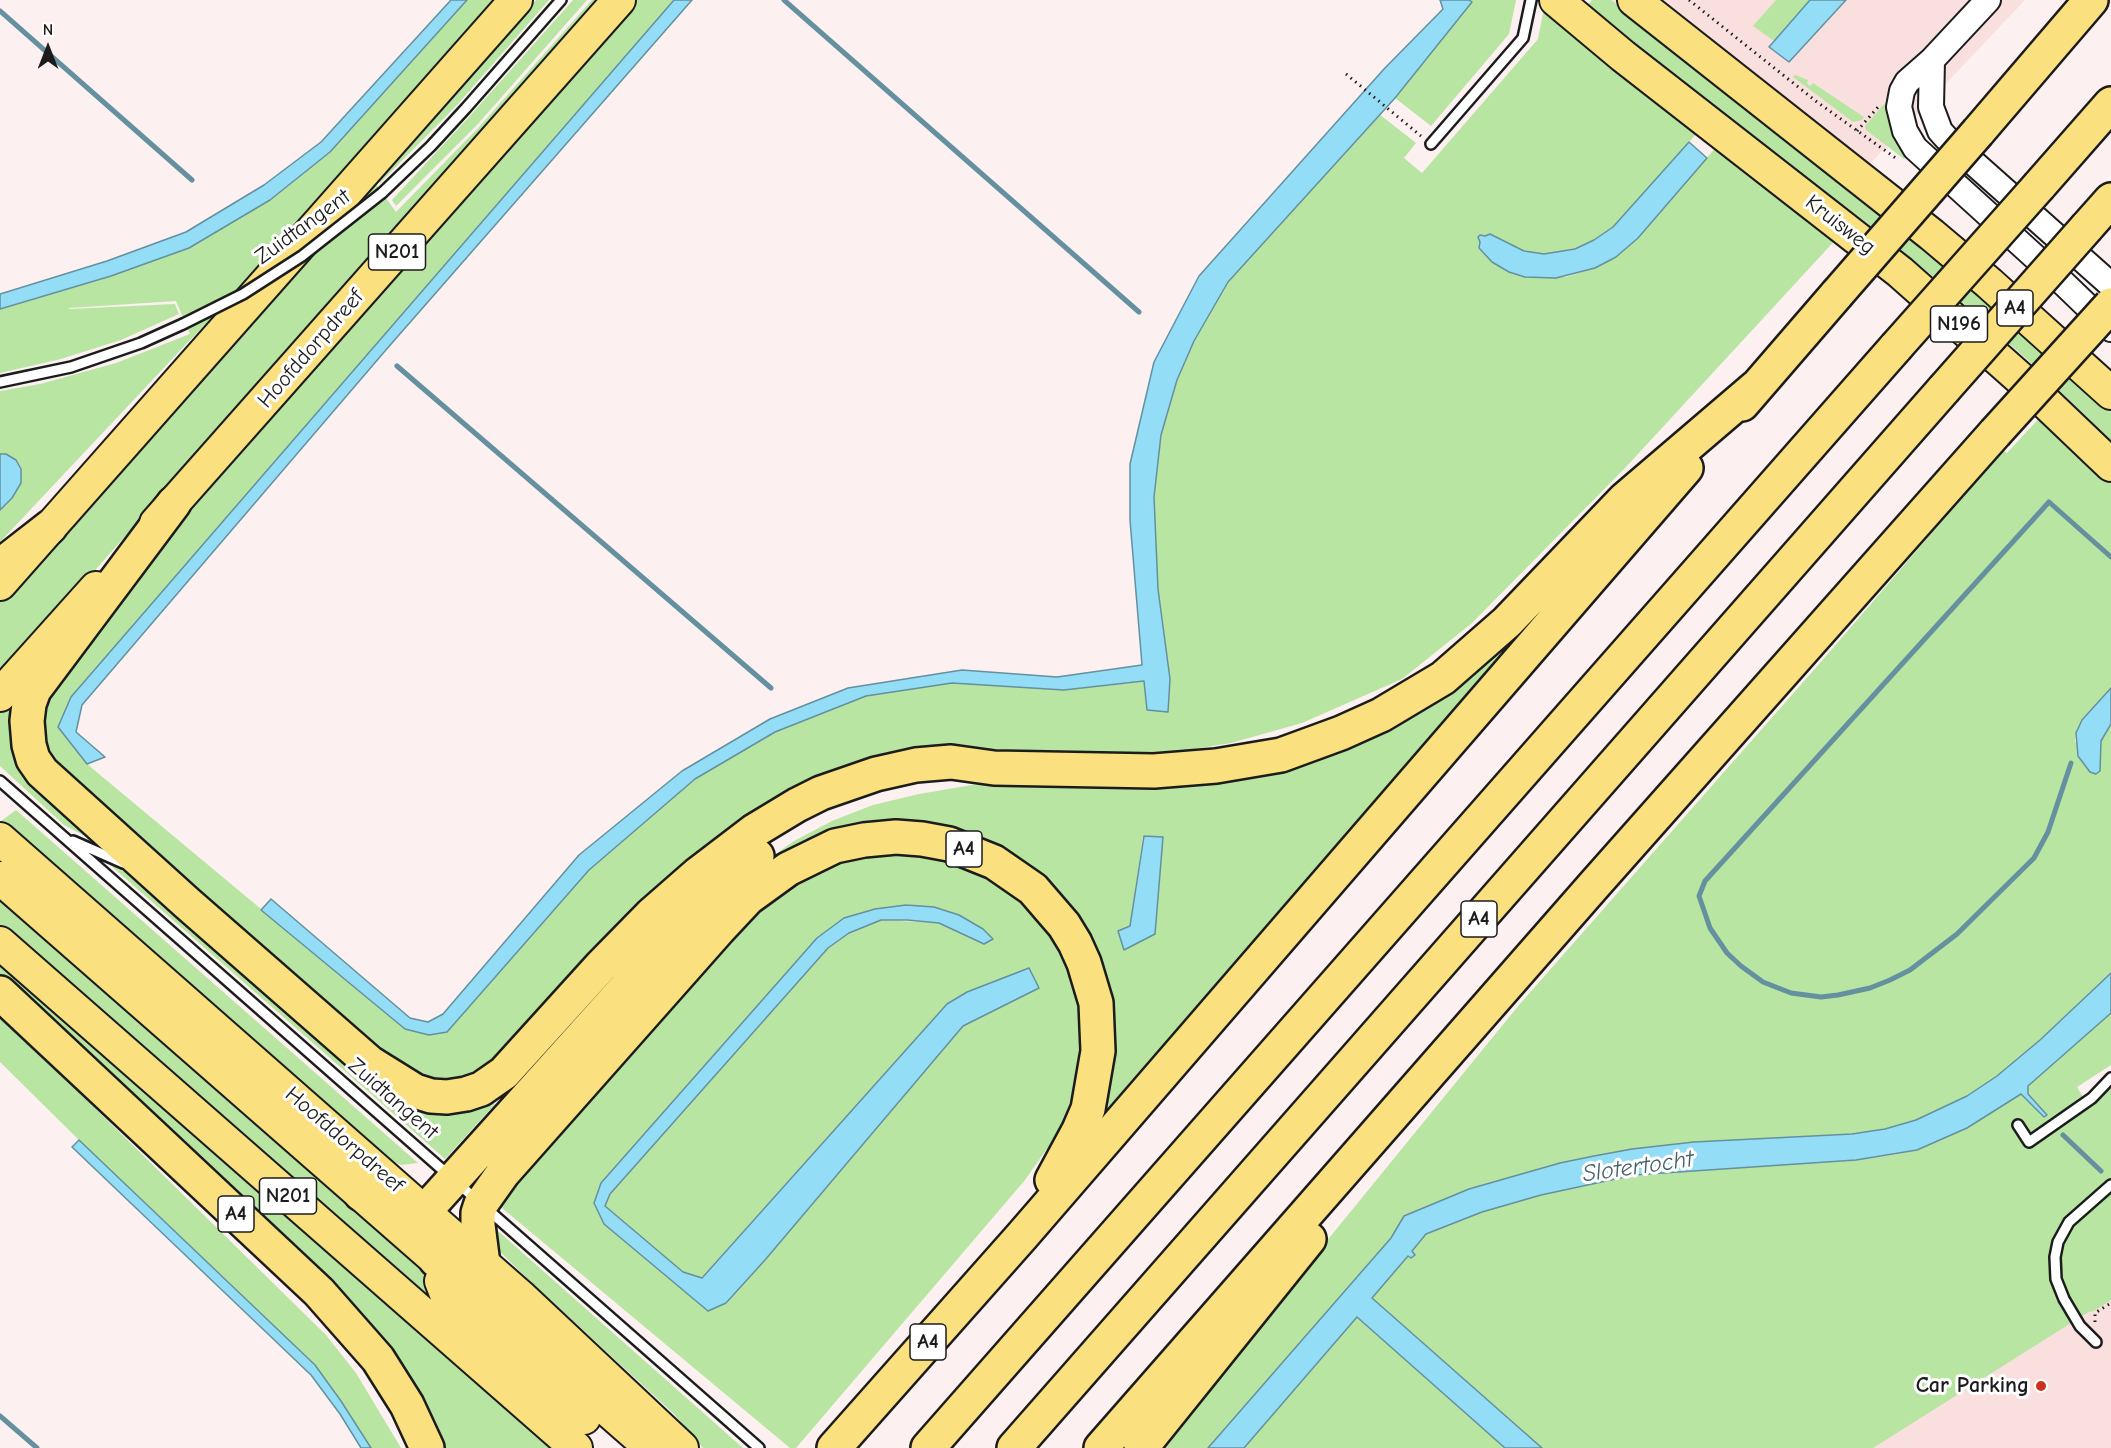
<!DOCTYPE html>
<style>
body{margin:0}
#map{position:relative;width:2111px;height:1448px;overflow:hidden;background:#fcf0f0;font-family:"Comic Neue",sans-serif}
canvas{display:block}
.north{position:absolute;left:18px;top:18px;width:60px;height:60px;-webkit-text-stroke:4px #fff;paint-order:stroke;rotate:0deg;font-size:16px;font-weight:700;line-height:24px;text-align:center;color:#1c1c1c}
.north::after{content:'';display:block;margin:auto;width:21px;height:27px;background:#1c1c1c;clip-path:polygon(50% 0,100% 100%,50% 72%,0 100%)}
</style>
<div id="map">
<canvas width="2111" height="1448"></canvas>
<div class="north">N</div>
</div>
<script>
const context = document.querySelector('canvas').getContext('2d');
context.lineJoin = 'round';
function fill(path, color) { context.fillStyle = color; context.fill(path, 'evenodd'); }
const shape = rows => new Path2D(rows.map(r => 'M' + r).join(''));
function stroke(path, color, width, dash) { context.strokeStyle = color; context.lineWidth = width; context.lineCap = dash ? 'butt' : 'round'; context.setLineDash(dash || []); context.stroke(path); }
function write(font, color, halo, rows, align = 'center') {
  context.font = font + ' "Comic Neue",sans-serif'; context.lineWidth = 6; context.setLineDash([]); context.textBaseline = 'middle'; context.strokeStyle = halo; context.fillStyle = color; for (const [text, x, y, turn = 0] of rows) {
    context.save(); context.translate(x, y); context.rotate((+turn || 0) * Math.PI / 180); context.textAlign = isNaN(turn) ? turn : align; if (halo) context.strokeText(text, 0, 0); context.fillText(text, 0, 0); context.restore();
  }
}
fill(shape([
 [1603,0,2025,0,1848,187],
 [2111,1296,2111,1448,1870,1448,2075,1318]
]), '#f9dfde');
fill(shape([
 [467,0,504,0,282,249,190,340,0,542,0,510,12,498,6,454,0,454,0,391,40,384,116,363,190,334,176,301,69,308,69,309,175,304,179,314,121,340,61,359,0,373,0,309,111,276,189,248,270,200,330,152],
 [529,0,533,0,373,180,396,212,479,127,592,0,598,0,0,678,0,595],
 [536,0,549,0,457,105,380,183,377,179],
 [573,0,587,0,477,125,396,206,392,200,469,117],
 [635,0,674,0,71,697,58,727,87,764,405,1029,447,1031,589,870,695,779,775,732,866,696,952,683,1064,690,1170,679,1158,589,1154,497,1161,435,1177,380,1194,341,1228,282,1379,114,1416,143,1404,158,1422,173,1538,39,1544,8,1698,132,1613,227,1594,240,1575,249,1544,254,1525,251,1490,234,1478,237,1480,242,1479,248,1492,262,1509,272,1525,277,1566,277,1595,268,1638,238,1717,146,1840,235,1625,468,1472,623,1402,679,1302,723,1231,743,1169,753,984,749,889,761,820,784,485,1071,448,1084,408,1076,39,751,48,683,160,540],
 [1469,0,1516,0,1509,34,1431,126,1395,98,1471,3],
 [1592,0,1611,0,1942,261,2111,412,2111,440,2030,362,1924,269,1867,223,1714,109,1586,7],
 [1776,0,1810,0,1774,41,1753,26],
 [1795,75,1808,80,1807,83,1810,86,1813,83,1864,117,1862,120,1853,122,1793,77],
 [1884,104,1892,111,1910,151,1904,159,1866,130,1865,126],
 [2044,413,2111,478,2111,688,2082,720,2076,733,2075,741,2093,772,2098,774,2101,741,2111,724,2111,973,2040,1040,1997,1076,1967,1096,1916,1120,1885,1129,1852,1134,1694,1142,1632,1149,1594,1156,1560,1163,1469,1189,1404,1216,1391,1238,1208,1448,1158,1448,1519,1005,1827,655,2003,450,2007,453],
 [1509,631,1516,637,1091,1130,1105,1005,1004,860,844,838,750,872,794,841,832,821,873,805,919,794,978,784,1164,784,1222,779],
 [1143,836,1155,934,1118,932,1130,926],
 [16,686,19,716,131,860,64,825,0,766,0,710],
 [16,810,418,1163,402,1165,377,1157,20,845,1,821],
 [901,853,935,856,976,869,1010,888,1044,923,1069,965,1080,1007,1078,1073,1063,1126,1025,1180,796,1448,790,1448,496,1203,765,906,789,885,830,866,861,855],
 [959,915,984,944,939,923,881,920,849,933,828,948,610,1194,605,1206,683,1272,701,1278,947,1004,1029,968,1039,988,963,1026,765,1260,726,1304,604,1224,601,1183,817,938,844,918],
 [109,864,168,894,371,1070,485,1095,495,1104,445,1159],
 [0,891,422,1261,426,1279,436,1298,429,1306,0,929],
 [0,955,553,1448,440,1448,415,1398,0,981],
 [2111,1013,2111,1065,2077,1087,2084,1099,2047,1127,2033,1132,2028,1132,2020,1121,2014,1125,2029,1148,2111,1089,2111,1178,2077,1207,2063,1221,2058,1230,2050,1253,2053,1284,2071,1323,1873,1448,1542,1448,1372,1298,1408,1255,1415,1254,1412,1251,1426,1234,1482,1212,1541,1195,1634,1175,1856,1160,1898,1154,1917,1150,1950,1136,1986,1116,2021,1094,2045,1117,2047,1115,2027,1092,2028,1086],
 [0,1015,326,1335,356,1373,401,1448,371,1448,341,1401,315,1365,79,1140,0,1062],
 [2111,1191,2111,1300,2094,1311,2089,1312,2080,1317,2062,1281,2060,1270,2060,1252,2067,1234,2075,1223],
 [489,1223,743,1448,703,1448,674,1414,531,1282,496,1248],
 [1357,1316,1505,1448,1244,1448]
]), '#b8e5a2');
const water = shape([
 [451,0,467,0,330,152,270,200,189,248,111,276,0,309,0,294,107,261,186,232,264,185,321,142,451,0],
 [674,0,692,0,385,351,82,705,76,732,105,757,87,764,58,727,71,697,674,0],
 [1440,0,1469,0,1472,2,1395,98,1228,282,1194,341,1177,380,1161,435,1154,497,1158,589,1170,679,1168,712,1147,710,1144,681,1064,690,952,683,866,696,775,732,695,779,589,870,447,1032,429,1035,405,1029,261,910,271,899,410,1018,428,1022,443,1014,579,855,682,771,770,719,848,688,962,670,1057,677,1142,665,1130,520,1130,464,1154,362,1199,276,1384,69,1443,9,1440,0],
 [1810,0,1846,0,1789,62,1769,47,1810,0],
 [1689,142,1707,158,1638,238,1616,257,1595,268,1556,278,1525,277,1509,272,1492,262,1479,248,1480,242,1478,237,1480,235,1485,236,1490,234,1524,251,1544,254,1575,249,1594,240,1613,227,1689,142],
 [0,454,6,454,16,460,21,469,21,483,12,498,0,510,0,454],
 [2111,688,2111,724,2101,741,2100,771,2096,774,2090,772,2078,756,2076,733,2082,720,2111,688],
 [1144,836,1163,837,1155,934,1124,950,1118,931,1130,926,1144,836],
 [906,905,934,907,959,915,983,929,993,939,984,944,939,923,907,920,881,920,849,933,828,948,610,1194,605,1206,683,1272,702,1278,947,1004,967,992,1029,968,1039,988,963,1026,765,1260,726,1303,708,1311,604,1224,594,1203,601,1183,817,938,844,918,875,909,906,905],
 [2111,973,2111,1013,2028,1086,2028,1094,2047,1115,2044,1117,2021,1094,1967,1128,1917,1150,1856,1160,1634,1175,1541,1195,1482,1212,1426,1234,1412,1251,1415,1255,1411,1258,1408,1256,1372,1298,1542,1448,1505,1448,1357,1317,1244,1448,1208,1448,1391,1238,1404,1216,1469,1189,1560,1163,1594,1156,1632,1149,1694,1142,1852,1134,1885,1129,1916,1120,1967,1096,1997,1076,2040,1040,2111,973],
 [79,1140,315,1365,341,1401,371,1448,361,1448,340,1414,311,1375,72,1147,79,1140]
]);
fill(water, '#94ddf6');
stroke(water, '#64909f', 1.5);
stroke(shape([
 [784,0,1139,312],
 [0,11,192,180],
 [397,366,771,688],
 [2071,763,2048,832,2034,858,1957,934,1910,970,1890,980,1870,988,1838,995,1821,997,1791,993,1763,982,1741,966,1727,953,1710,928,1699,896,1705,881,2049,502,2111,557],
 [2063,1135,2101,1171],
 [0,1416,37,1448]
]), '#64909f', 5);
const service = shape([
 [1431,144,1523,38,1531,0],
 [382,193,431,146,466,108,561,0],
 [0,382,71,367,141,343,183,324],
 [0,781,759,1448],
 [73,841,123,863],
 [2018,1125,2029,1142,2092,1098,2111,1078],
 [2096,1342,2080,1326,2064,1299,2056,1279,2055,1257,2058,1242,2069,1222,2111,1185]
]);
const tertiary = shape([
 [1988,0,1932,60,1907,82,1902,91,1899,107,1905,131,1915,148,2057,277,2111,329],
 [1932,60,1931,107,1940,131,1949,141,2111,285]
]);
const trunk = shape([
 [1556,0,1623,56,1900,272,2023,381,2111,465],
 [1634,0,1932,235,1989,283,2111,393],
 [156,523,619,0],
 [0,584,516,0],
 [0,695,96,588],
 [0,839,520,1296,682,1448],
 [0,878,651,1448],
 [0,943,576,1448],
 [441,1281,446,1294,471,1320,584,1418]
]);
const motorway = shape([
 [1978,132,2091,0],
 [2039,186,2111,104],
 [2087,227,2111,200],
 [1742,404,1837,294],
 [174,503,34,690,29,704,27,721,29,745,33,759,42,772,187,903,370,1063,415,1091,431,1096,447,1097,466,1094,481,1089,504,1073,601,966,651,915,699,873,754,831,797,805,821,793,876,774,916,765,951,762,994,768,1154,771,1216,766,1281,755,1341,733,1381,715,1443,678,1507,622,1625,499,1756,387],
 [0,566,50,527],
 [0,993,319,1292,378,1359,407,1405,427,1448],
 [361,1194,425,1211],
 [425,1211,685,922,722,885,757,856],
 [425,1211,436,1260],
 [483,1264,478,1225,478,1213,481,1204,503,1173,719,929,748,898,788,869,835,846,864,840,896,837,922,839,949,844,994,862,1033,889,1064,925,1075,943,1084,963,1096,1003,1098,1051,1088,1109,1079,1130,1052,1180],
 [834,1448,1022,1236,1686,468],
 [928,1448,1896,347],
 [1014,1448,1944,389],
 [1101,1448,1595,884,1995,433],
 [1141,1448,1309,1239]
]);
stroke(service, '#1c1c1c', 14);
stroke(tertiary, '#1c1c1c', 28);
stroke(trunk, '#1c1c1c', 36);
stroke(motorway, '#1c1c1c', 38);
stroke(shape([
 [1689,0,1817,102,1897,159],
 [1346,74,1421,136],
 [1857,131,1879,106],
 [2095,1322,2095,1313,2111,1303]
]), '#1c1c1c', 3, [1.5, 4.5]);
stroke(service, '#fff', 9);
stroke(tertiary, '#fff', 24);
stroke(trunk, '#fbe080', 32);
stroke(motorway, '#fbe080', 33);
const serviceBridge = shape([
 [183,324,243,294,302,256,382,193]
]);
const motorwayBridge = shape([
 [1837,294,1978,132],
 [1896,347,2039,186],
 [1944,389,2087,227],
 [1995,433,2111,305]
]);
stroke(serviceBridge, '#1c1c1c', 14, []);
stroke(motorwayBridge, '#1c1c1c', 38, []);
stroke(serviceBridge, '#fff', 9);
stroke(motorwayBridge, '#fbe080', 33);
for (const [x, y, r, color] of [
 [2041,1386,6,"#c8321e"]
]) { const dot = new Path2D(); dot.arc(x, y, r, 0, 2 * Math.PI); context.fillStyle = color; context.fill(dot); stroke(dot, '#fff', 2); }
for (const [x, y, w] of [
 [397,252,57],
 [2015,308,36],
 [1959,324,57],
 [964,849,36],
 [1479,919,36],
 [288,1196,57],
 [236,1214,36],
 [928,1342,36]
]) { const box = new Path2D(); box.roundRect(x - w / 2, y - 18, w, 36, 4.5); context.fillStyle = '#fff'; context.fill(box); stroke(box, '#1c1c1c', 1.5); }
write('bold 21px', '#1c1c1c', null, [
 ["N201",397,252],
 ["A4",2015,308],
 ["N196",1959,324],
 ["A4",964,849],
 ["A4",1479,919],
 ["N201",288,1196],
 ["A4",236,1214],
 ["A4",928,1342]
]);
write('22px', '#1c1c1c', '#fff', [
 ["Kruisweg",1840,225,38],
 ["Zuidtangent",303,227,-36],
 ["Hoofddorpdreef",311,349,-49],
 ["Zuidtangent",393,1099,41],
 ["Hoofddorpdreef",344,1140,41]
]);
write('bold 22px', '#1c1c1c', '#fff', [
 ["Car Parking",2029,1386]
], 'right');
write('italic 24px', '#466068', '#fff', [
 ["Slotertocht",1638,1167,-8]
]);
</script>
